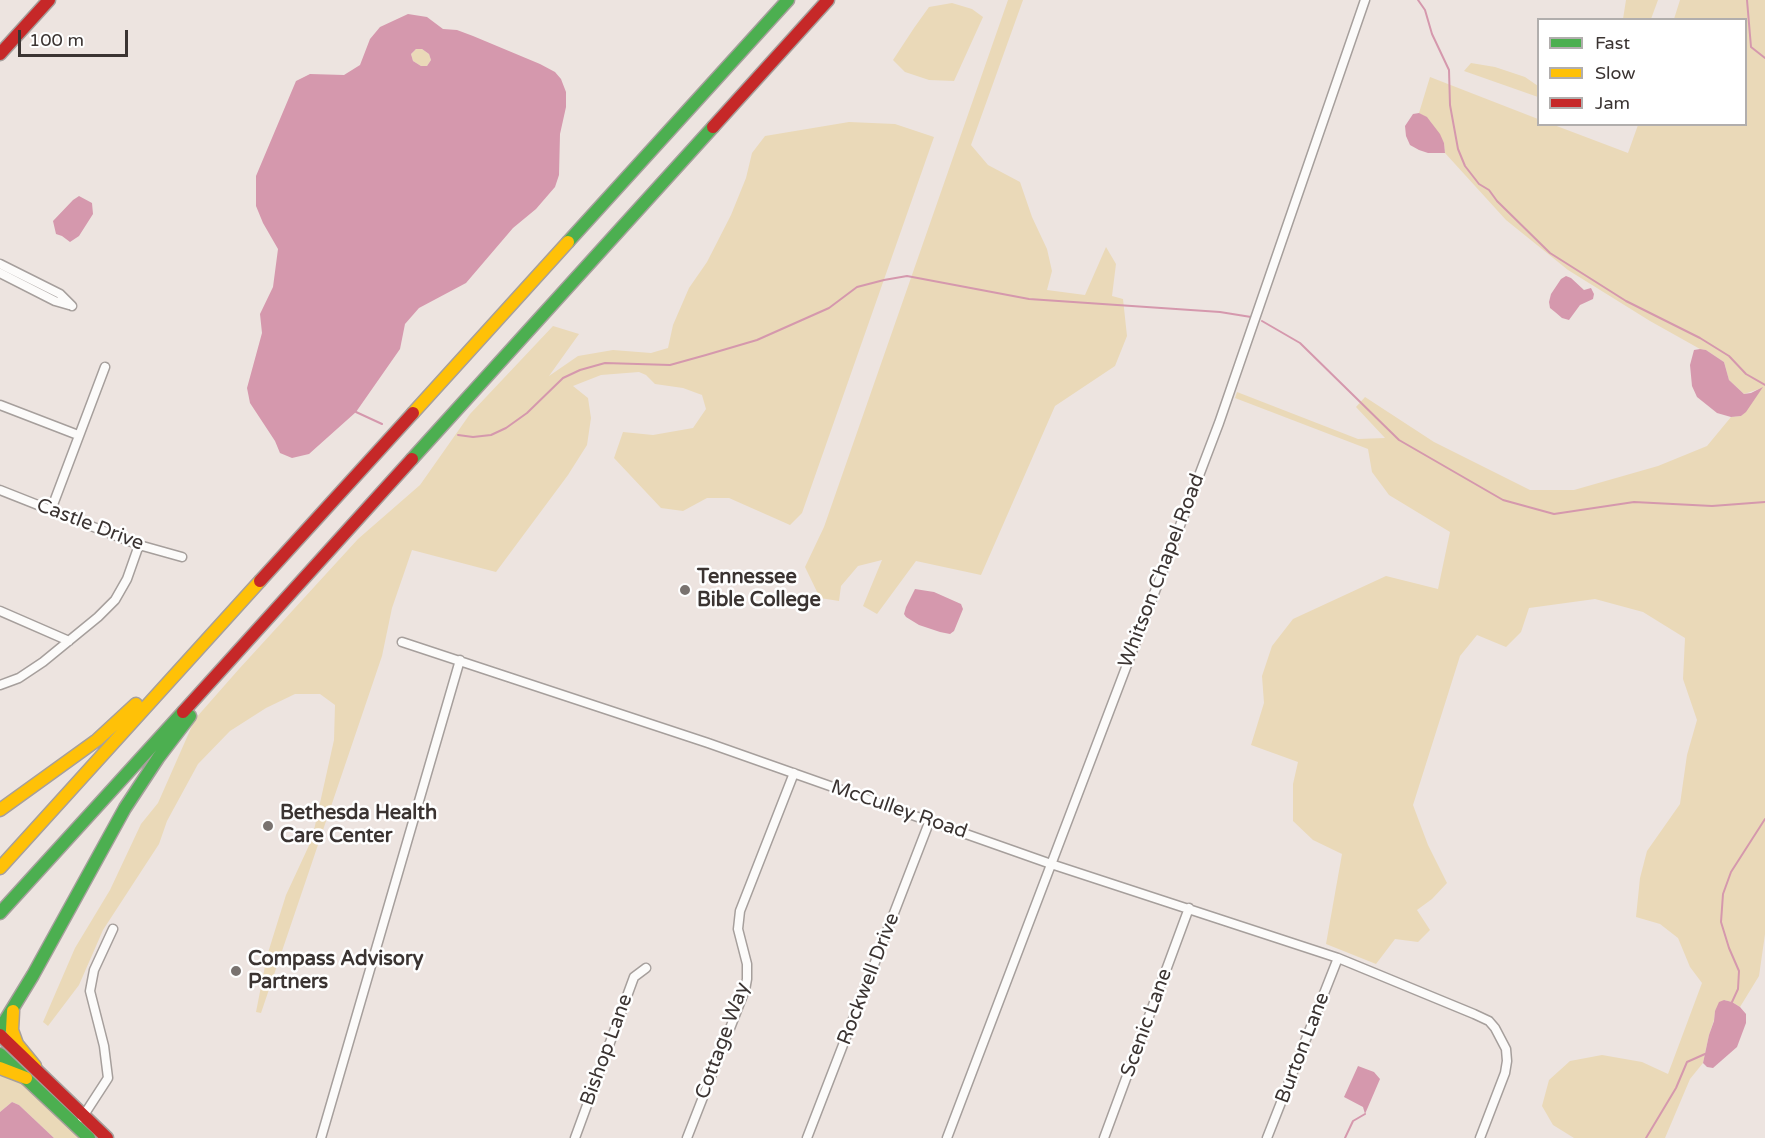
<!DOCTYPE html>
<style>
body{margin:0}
#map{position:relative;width:1765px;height:1138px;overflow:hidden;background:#ede4e0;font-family:"Varela Round",sans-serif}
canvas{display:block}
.legend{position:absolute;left:1537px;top:18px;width:210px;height:108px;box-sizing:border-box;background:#fff;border:2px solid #b1aead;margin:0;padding:8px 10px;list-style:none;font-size:18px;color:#3b3432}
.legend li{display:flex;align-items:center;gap:12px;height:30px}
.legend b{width:30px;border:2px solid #b1aead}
.scale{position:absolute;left:18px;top:30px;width:110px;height:27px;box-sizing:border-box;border:3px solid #3b3432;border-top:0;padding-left:8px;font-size:18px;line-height:21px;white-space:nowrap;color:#3b3432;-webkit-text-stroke:4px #fff;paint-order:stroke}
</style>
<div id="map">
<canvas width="1765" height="1138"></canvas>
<ul class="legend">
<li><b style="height:8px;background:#4caf50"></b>Fast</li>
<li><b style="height:8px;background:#ffc107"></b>Slow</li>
<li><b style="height:8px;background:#c62828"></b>Jam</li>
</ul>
<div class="scale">100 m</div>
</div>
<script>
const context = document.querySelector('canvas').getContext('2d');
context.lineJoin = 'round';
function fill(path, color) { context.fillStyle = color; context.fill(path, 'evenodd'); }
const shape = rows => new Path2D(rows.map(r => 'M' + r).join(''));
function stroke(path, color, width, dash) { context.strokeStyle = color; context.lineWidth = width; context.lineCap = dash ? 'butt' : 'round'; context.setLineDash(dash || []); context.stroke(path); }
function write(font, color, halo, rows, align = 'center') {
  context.font = font + ' "Varela Round",sans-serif'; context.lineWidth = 5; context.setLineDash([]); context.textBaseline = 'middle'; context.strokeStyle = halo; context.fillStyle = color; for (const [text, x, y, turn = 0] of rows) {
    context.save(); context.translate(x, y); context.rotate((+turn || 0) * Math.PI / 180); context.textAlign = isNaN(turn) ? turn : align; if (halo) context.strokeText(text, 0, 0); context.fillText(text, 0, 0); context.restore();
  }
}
fill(shape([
 [1008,0,1023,0,971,145,988,165,1020,182,1032,217,1047,249,1052,271,1047,290,1085,295,1106,247,1116,264,1112,296,1123,299,1127,336,1115,366,1055,406,981,575,916,561,877,614,863,606,882,560,858,566,841,586,839,601,820,598,805,567,824,527],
 [1626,0,1658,0,1651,19,1623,19],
 [1680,0,1765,0,1765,934,1759,976,1740,1007,1732,1002,1724,1000,1715,1011,1714,1020,1709,1035,1703,1063,1690,1079,1665,1138,1574,1138,1553,1125,1542,1106,1549,1080,1570,1061,1602,1055,1642,1062,1668,1074,1702,983,1690,967,1678,938,1660,924,1636,917,1640,878,1647,851,1680,804,1687,755,1697,720,1683,679,1685,638,1643,612,1595,599,1529,608,1521,632,1506,647,1477,635,1460,656,1413,805,1428,845,1447,883,1432,899,1417,910,1430,930,1418,942,1395,939,1376,964,1326,944,1342,854,1313,840,1293,821,1293,784,1298,762,1251,745,1264,703,1262,676,1272,646,1293,619,1386,576,1438,589,1450,532,1389,495,1372,472,1368,449,1235,398,1237,392,1358,439,1385,438,1356,407,1365,397,1434,442,1530,490,1574,490,1658,466,1707,446,1731,417,1741,416,1762,388,1744,394,1729,380,1724,362,1706,350,1700,349,1650,321,1568,270,1506,220,1445,153,1444,143,1430,121,1419,113,1430,77,1538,119,1538,124,1554,125,1628,153,1638,125,1746,124,1746,20,1674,19],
 [952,3,972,9,983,17,954,81,929,80,905,72,893,60,914,28,929,7],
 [416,49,422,49,429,54,431,60,427,66,421,66,413,61,411,54],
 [1471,63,1495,67,1525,77,1538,86,1538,97,1464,71],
 [849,122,895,124,934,137,802,513,790,525,729,498,707,498,683,511,661,508,614,458,623,432,653,435,693,428,706,409,702,395,683,388,655,384,646,375,639,372,601,375,573,386,588,398,591,418,587,445,568,475,496,572,412,550,392,608,382,656,261,1013,256,1012,267,956,286,895,312,839,334,740,335,705,320,694,295,694,266,708,230,731,198,764,167,821,159,844,103,930,79,985,48,1026,43,1022,75,948,110,890,141,824,158,803,195,719,239,669,358,539,420,485,470,414,553,326,579,334,549,376,578,356,613,350,651,353,668,348,673,325,689,288,707,262,731,215,746,178,752,153,765,136],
 [0,1075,22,1082,77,1134,78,1138,54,1138,19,1105,12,1102,0,1112]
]), '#ead9b8');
fill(shape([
 [408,14,427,17,443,29,457,30,473,36,540,64,555,72,561,79,566,92,566,107,560,134,559,175,555,187,536,209,513,228,466,283,419,308,405,324,400,349,356,412,309,454,292,458,280,453,275,441,250,403,247,388,262,333,260,314,273,287,278,249,263,223,256,206,256,176,296,81,310,74,344,75,360,65,370,39,380,27],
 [416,49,422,49,429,54,431,60,427,66,421,66,413,61,411,54],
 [1419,113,1427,117,1440,134,1444,143,1445,153,1428,153,1419,150,1410,145,1406,136,1405,126,1413,114],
 [79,196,92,203,93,214,79,236,70,242,62,236,56,234,53,221,73,200],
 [1566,276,1571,278,1584,290,1591,288,1594,294,1593,299,1580,305,1569,320,1562,318,1555,312,1550,308,1549,302,1551,294,1561,279],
 [1700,349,1706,350,1724,362,1729,380,1744,394,1751,393,1763,387,1746,412,1741,416,1731,417,1717,413,1697,397,1692,386,1690,365,1694,350],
 [915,589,934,592,961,604,963,609,954,631,950,634,940,632,919,625,906,617,904,614,906,607],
 [1724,1000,1732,1002,1740,1007,1746,1014,1746,1023,1737,1047,1713,1068,1707,1067,1703,1063,1709,1035,1714,1021,1715,1011,1719,1002],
 [1358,1066,1374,1072,1380,1079,1365,1114,1363,1107,1344,1097],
 [12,1102,19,1105,54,1138,0,1138,0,1112]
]), '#d598ad');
stroke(shape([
 [1418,0,1425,10,1432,34,1449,70,1450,105,1458,149,1465,166,1479,184,1489,190,1497,201,1550,253,1626,301,1700,338,1729,356,1746,374,1765,385],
 [1747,0,1751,47,1765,58],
 [1262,321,1300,343,1399,440,1503,500,1554,514,1634,502,1712,506,1765,502],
 [356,412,382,424],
 [458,435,473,437,491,435,506,428,527,413,563,378,580,370,605,363,670,365,706,355,757,340,829,308,857,287,884,280,907,276,1029,299,1220,312,1251,317],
 [1732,1002,1738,989,1739,971,1729,948,1721,922,1723,894,1731,872,1765,819],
 [1345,1138,1353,1121,1365,1114],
 [1646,1138,1676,1088,1687,1062,1705,1054]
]), '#d598ad', 2);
const street = shape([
 [0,264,60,294,72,306],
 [0,273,55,301,69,305],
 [0,405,78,435],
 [0,490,139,545,182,557],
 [51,510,105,367],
 [0,611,69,641],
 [402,642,708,743,1051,864,1338,958,1474,1014,1489,1021,1495,1028,1506,1049,1507,1061,1505,1073,1480,1138],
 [0,685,19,678,43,662,98,617,115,600,127,579,139,545],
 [82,1118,108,1078,104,1046,90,991,94,970,113,929],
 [321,1138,460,660],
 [575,1138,634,977,646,968],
 [687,1138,745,990,747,979,747,964,738,929,740,911,794,773],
 [807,1138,930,820],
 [947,1138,1219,423,1365,0],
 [1104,1138,1189,908],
 [1267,1138,1338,958]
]);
const fast = shape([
 [568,242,788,0],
 [412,459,713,127],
 [0,913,183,712],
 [0,1029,33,975,125,808,158,758,190,716],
 [0,1054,89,1138]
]);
const slow = shape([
 [413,413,568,242],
 [0,810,97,740,136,704],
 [0,868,260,581],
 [13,1011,12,1030,17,1044,35,1066],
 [0,1068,26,1078]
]);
const jam = shape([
 [0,54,49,0],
 [713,127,828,0],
 [260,581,413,413],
 [183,712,412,459],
 [0,1035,107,1138]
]);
stroke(street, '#a69f9c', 11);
stroke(fast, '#a69f9c', 15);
stroke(slow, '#a69f9c', 15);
stroke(jam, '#a69f9c', 15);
stroke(street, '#fcfbfa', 8);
stroke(fast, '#4caf50', 12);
stroke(slow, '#ffc107', 12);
stroke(jam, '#c62828', 12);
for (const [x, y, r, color] of [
 [685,590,6,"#79726f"],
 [268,826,6,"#79726f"],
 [236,971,6,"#79726f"]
]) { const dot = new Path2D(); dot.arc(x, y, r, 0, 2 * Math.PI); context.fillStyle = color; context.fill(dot); stroke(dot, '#fff', 2); }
write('20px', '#3b3432', '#fff', [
 ["Castle Drive",90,525,21],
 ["Whitson Chapel Road",1162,571,-69],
 ["McCulley Road",899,810,19],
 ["Rockwell Drive",869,979,-69],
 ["Scenic Lane",1147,1023,-70],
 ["Cottage Way",723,1041,-70],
 ["Burton Lane",1303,1048,-69],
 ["Bishop Lane",607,1050,-70]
]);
write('bold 20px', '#3b3432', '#fff', [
 ["Tennessee",697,578],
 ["Bible College",697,601],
 ["Bethesda Health",280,814],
 ["Care Center",280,837],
 ["Compass Advisory",248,960],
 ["Partners",248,983]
], 'left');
</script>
